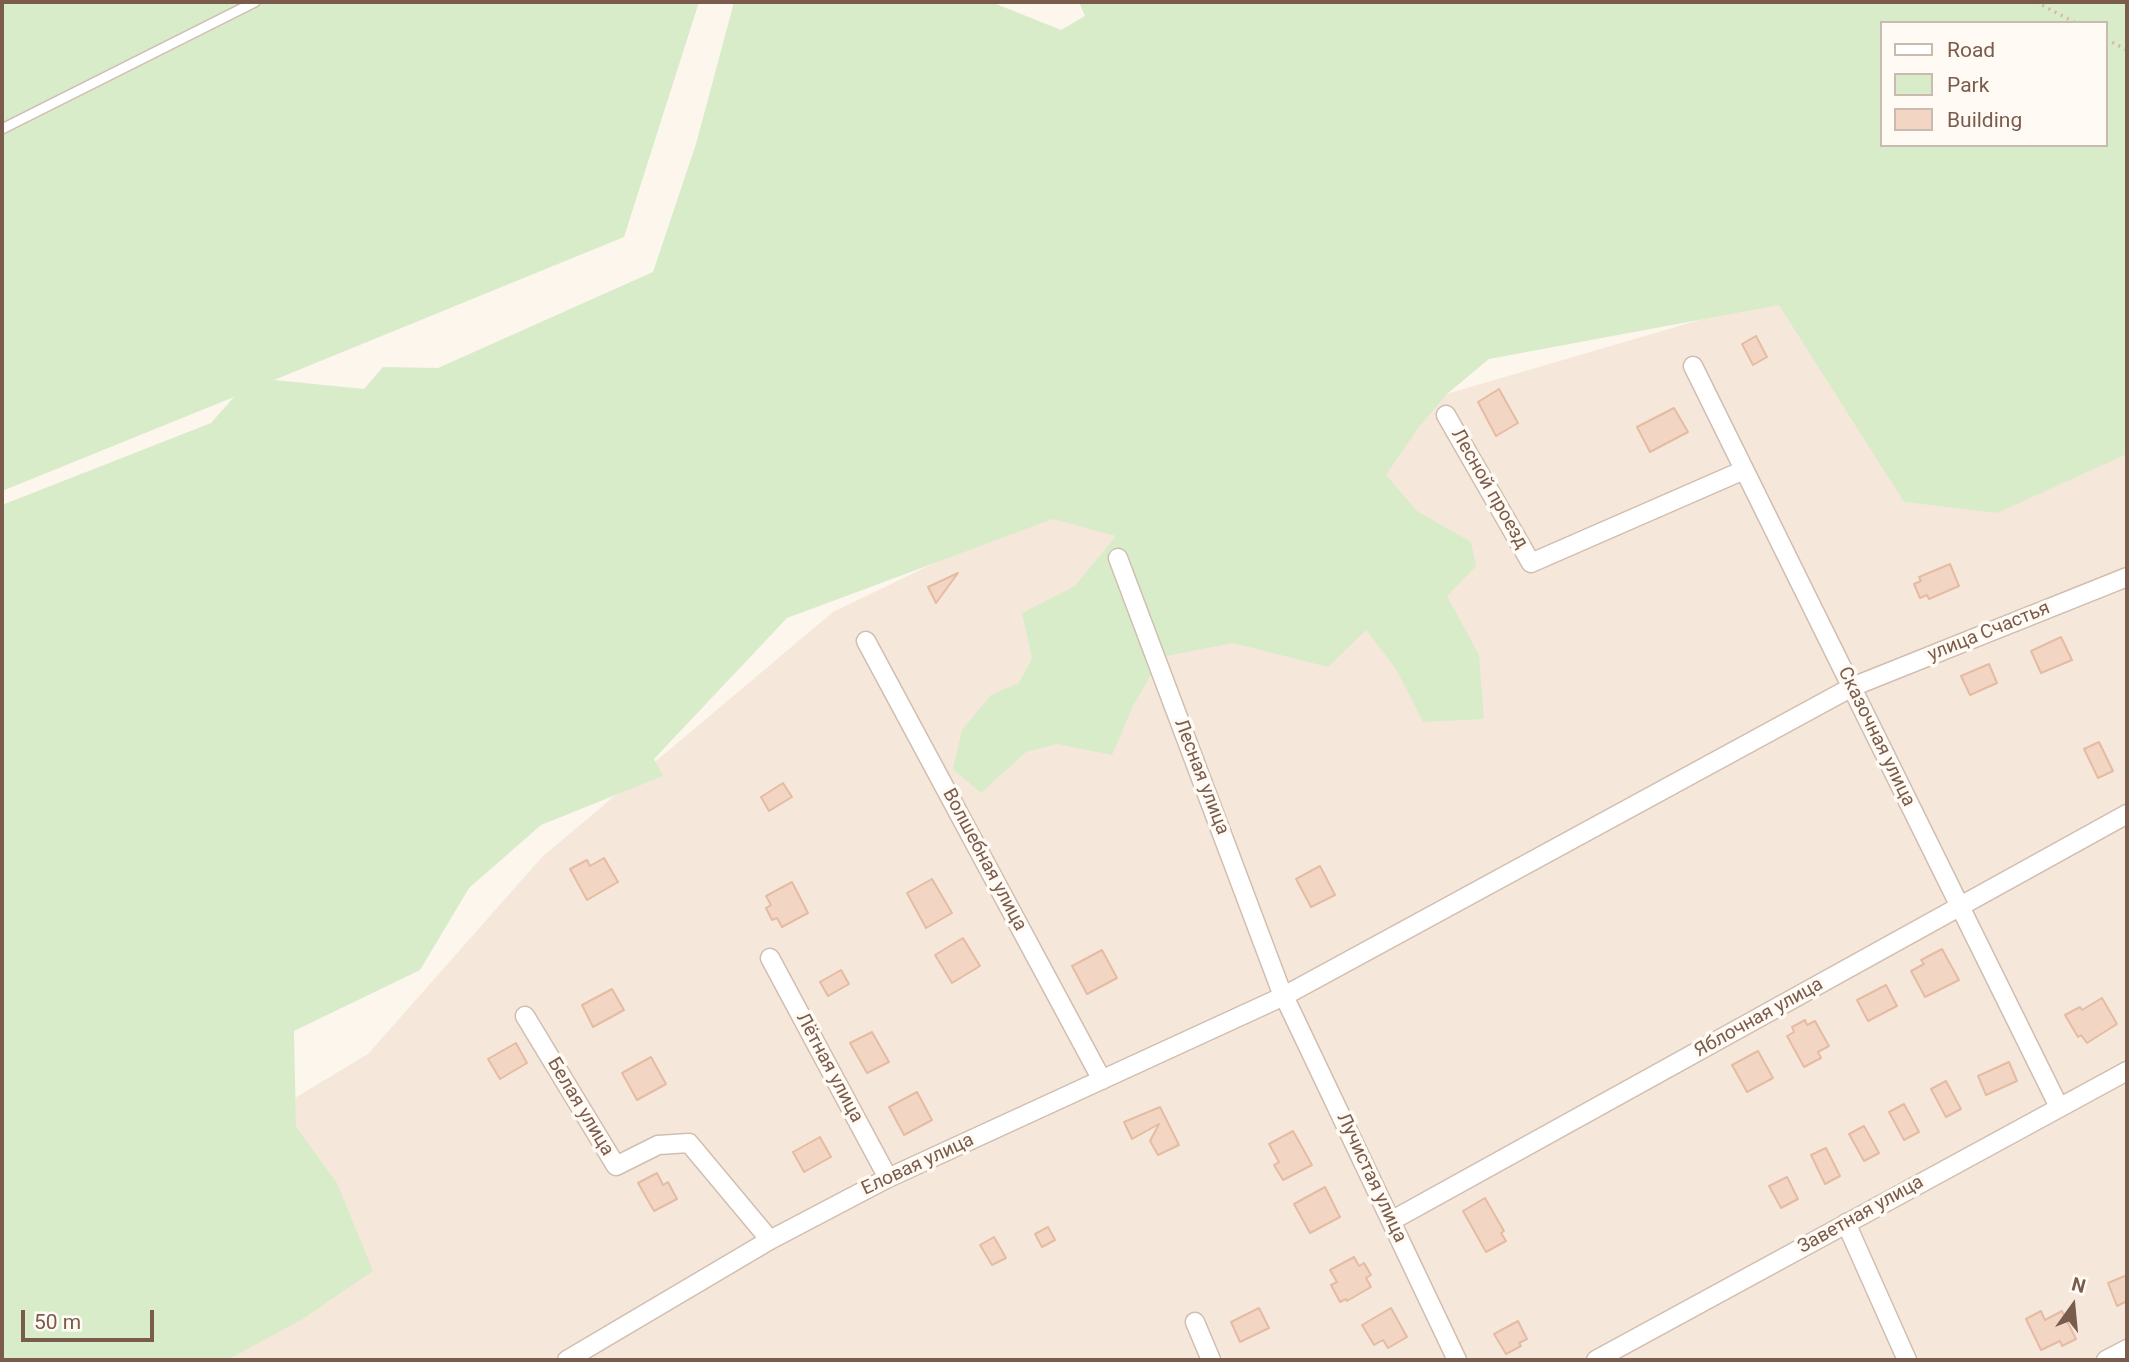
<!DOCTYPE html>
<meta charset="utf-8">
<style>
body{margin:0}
#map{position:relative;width:2129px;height:1362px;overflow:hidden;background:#fdf6ec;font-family:Roboto,sans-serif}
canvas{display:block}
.frame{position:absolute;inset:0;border:4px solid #7a5c4d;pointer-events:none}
.legend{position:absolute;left:1880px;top:21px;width:228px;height:126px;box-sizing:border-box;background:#fffaf3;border:2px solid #cabbb1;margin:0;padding:9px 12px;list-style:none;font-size:21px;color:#7a5c4d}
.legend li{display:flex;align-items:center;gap:14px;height:35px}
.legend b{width:35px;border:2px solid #cabbb1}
.north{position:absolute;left:2038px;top:1271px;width:70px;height:70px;-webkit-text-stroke:5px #fffaf3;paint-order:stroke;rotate:15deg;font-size:19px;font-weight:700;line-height:28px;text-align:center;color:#7a5c4d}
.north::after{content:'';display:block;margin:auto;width:24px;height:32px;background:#7a5c4d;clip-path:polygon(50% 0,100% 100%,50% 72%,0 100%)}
.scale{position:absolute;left:21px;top:1310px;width:133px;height:32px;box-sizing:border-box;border:4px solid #7a5c4d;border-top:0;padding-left:9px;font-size:21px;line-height:24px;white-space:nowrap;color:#7a5c4d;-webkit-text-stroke:5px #fffaf3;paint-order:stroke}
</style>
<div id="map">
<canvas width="2129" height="1362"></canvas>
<div class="frame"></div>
<ul class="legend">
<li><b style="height:9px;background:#fff"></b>Road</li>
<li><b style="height:19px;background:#d8ecc9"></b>Park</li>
<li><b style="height:19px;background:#f3d5c3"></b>Building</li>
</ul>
<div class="north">N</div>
<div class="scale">50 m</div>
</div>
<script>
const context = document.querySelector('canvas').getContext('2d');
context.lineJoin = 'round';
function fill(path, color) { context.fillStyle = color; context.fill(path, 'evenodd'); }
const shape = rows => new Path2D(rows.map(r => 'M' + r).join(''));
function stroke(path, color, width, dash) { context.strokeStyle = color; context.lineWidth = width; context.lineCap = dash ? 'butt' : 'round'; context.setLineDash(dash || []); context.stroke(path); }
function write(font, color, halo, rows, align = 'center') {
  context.font = font + ' Roboto,sans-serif'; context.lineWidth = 7; context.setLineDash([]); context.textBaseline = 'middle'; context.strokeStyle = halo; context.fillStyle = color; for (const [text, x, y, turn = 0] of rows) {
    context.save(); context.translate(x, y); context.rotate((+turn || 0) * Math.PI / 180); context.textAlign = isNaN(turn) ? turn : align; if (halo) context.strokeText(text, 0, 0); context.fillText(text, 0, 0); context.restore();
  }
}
fill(shape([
 [2127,272,2127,1360,2,1360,2,1274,368,1054,542,857,833,612,1036,514,1768,300]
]), '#f5e8da');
fill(shape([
 [2,2,699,2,624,237,274,380,364,389,383,367,438,368,653,272,696,144,734,2,991,2,1061,30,1085,16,1079,2,2127,2,2127,454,1997,513,1904,502,1779,305,1489,359,1447,394,1418,428,1386,475,1417,511,1471,542,1476,566,1447,596,1479,655,1484,719,1423,722,1396,669,1366,630,1328,667,1233,643,1161,657,1133,706,1112,755,1057,744,1026,752,981,793,953,769,962,730,991,695,1019,683,1032,658,1022,613,1075,586,1116,536,1053,519,787,618,654,759,663,776,541,825,469,888,420,970,294,1031,296,1127,337,1183,373,1271,301,1320,227,1360,2,1360,2,505,211,423,234,397,2,491],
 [1882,23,2106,23,2106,145,1882,145]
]), '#d8ecc9');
const building = shape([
 [1756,336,1767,357,1753,365,1742,344,1756,336],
 [1499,389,1518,423,1496,436,1478,402,1499,389],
 [1674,408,1688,432,1650,452,1637,427,1674,408],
 [1950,564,1959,586,1929,599,1927,595,1920,598,1914,584,1921,581,1919,577,1950,564],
 [958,573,936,603,928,587,958,573],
 [2061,637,2072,660,2041,673,2031,651,2061,637],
 [1989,664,1997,683,1970,695,1961,676,1989,664],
 [2099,742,2113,771,2098,778,2084,749,2099,742],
 [783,783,792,797,769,811,761,797,783,783],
 [604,858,618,882,587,900,570,869,587,860,590,866,604,858],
 [1320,866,1335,895,1311,907,1296,879,1320,866],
 [932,879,952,913,926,928,907,893,932,879],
 [792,882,808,913,782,927,777,918,772,920,766,908,771,905,766,896,792,882],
 [963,938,980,966,952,983,935,955,963,938],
 [1942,949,1959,980,1925,997,1911,971,1924,964,1921,960,1942,949],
 [1102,950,1117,978,1087,994,1072,966,1102,950],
 [841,970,849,984,828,996,820,982,841,970],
 [1886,985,1897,1006,1868,1021,1857,1000,1886,985],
 [612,989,624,1010,593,1027,582,1005,612,989],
 [2102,998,2117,1024,2087,1043,2081,1035,2078,1037,2065,1015,2080,1007,2082,1010,2102,998],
 [1805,1020,1807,1025,1815,1021,1829,1046,1818,1052,1821,1058,1804,1067,1787,1036,1794,1032,1792,1027,1805,1020],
 [872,1032,889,1062,867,1073,850,1043,872,1032],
 [516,1043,527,1063,500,1079,488,1059,516,1043],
 [1758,1051,1773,1078,1747,1092,1732,1065,1758,1051],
 [651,1057,666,1084,637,1100,622,1073,651,1057],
 [2009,1062,2017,1081,1986,1095,1978,1076,2009,1062],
 [1946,1081,1961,1109,1946,1117,1931,1089,1946,1081],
 [917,1092,932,1120,904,1135,889,1107,917,1092],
 [1904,1104,1919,1132,1904,1140,1889,1112,1904,1104],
 [1160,1107,1179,1145,1158,1155,1150,1141,1159,1124,1132,1139,1124,1122,1160,1107],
 [1864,1126,1879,1153,1864,1161,1849,1134,1864,1126],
 [1293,1131,1312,1165,1283,1180,1274,1165,1279,1162,1269,1144,1293,1131],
 [820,1137,831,1157,804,1172,793,1152,820,1137],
 [1826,1148,1840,1176,1825,1184,1811,1155,1826,1148],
 [657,1173,663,1185,668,1182,677,1199,654,1211,638,1183,657,1173],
 [1787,1177,1798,1199,1781,1208,1769,1186,1787,1177],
 [1325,1187,1340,1217,1310,1233,1294,1204,1325,1187],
 [1485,1198,1504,1231,1501,1233,1506,1241,1486,1252,1463,1211,1485,1198],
 [1048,1227,1055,1240,1042,1247,1035,1234,1048,1227],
 [994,1237,1006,1258,992,1265,980,1245,994,1237],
 [1354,1257,1359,1266,1364,1263,1371,1275,1366,1278,1371,1287,1347,1301,1346,1299,1340,1302,1331,1285,1337,1282,1330,1270,1354,1257],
 [2127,1275,2127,1301,2117,1306,2108,1283,2127,1275],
 [1259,1308,1269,1328,1240,1342,1231,1322,1259,1308],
 [1391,1308,1407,1337,1388,1348,1383,1340,1374,1345,1362,1325,1391,1308],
 [2041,1311,2045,1320,2062,1311,2076,1339,2062,1346,2060,1341,2041,1350,2026,1319,2041,1311],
 [1518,1321,1527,1339,1519,1343,1521,1346,1506,1354,1494,1334,1518,1321]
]);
fill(building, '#f3d5c3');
stroke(building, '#e6bba3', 2);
const service = shape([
 [2,129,255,2]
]);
const minor = shape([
 [1693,366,2059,1107],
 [1446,415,1531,563,1744,470],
 [1118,558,1283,996],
 [866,641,1102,1080],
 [770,958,888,1178],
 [1284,996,1457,1360],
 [525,1016,616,1166,658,1145,689,1143,770,1240],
 [1391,1221,2127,814],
 [1846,1223,1907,1360],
 [1195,1322,1211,1360],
 [567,1360,770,1240,888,1178,1284,996,1852,687,2127,577],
 [1596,1360,2127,1071],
 [2106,1360,2127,1349]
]);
stroke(service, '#d1beb0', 12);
stroke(minor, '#d1beb0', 21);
stroke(shape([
 [2036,2,2076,23],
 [2106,39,2127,50]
]), '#d9b8a5', 3.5, [2, 5]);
stroke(service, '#fff', 9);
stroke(minor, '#fff', 18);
write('19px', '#7a5c4d', '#fffaf3', [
 ["Лесной проезд",1489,489,60],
 ["улица Счастья",1989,632,-22],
 ["Сказочная улица",1876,737,64],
 ["Лесная улица",1201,777,69],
 ["Волшебная улица",984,860,62],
 ["Яблочная улица",1759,1018,-29],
 ["Лётная улица",829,1068,62],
 ["Белая улица",580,1107,59],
 ["Еловая улица",918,1165,-25],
 ["Лучистая улица",1371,1178,65],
 ["Заветная улица",1861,1215,-29]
]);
</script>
